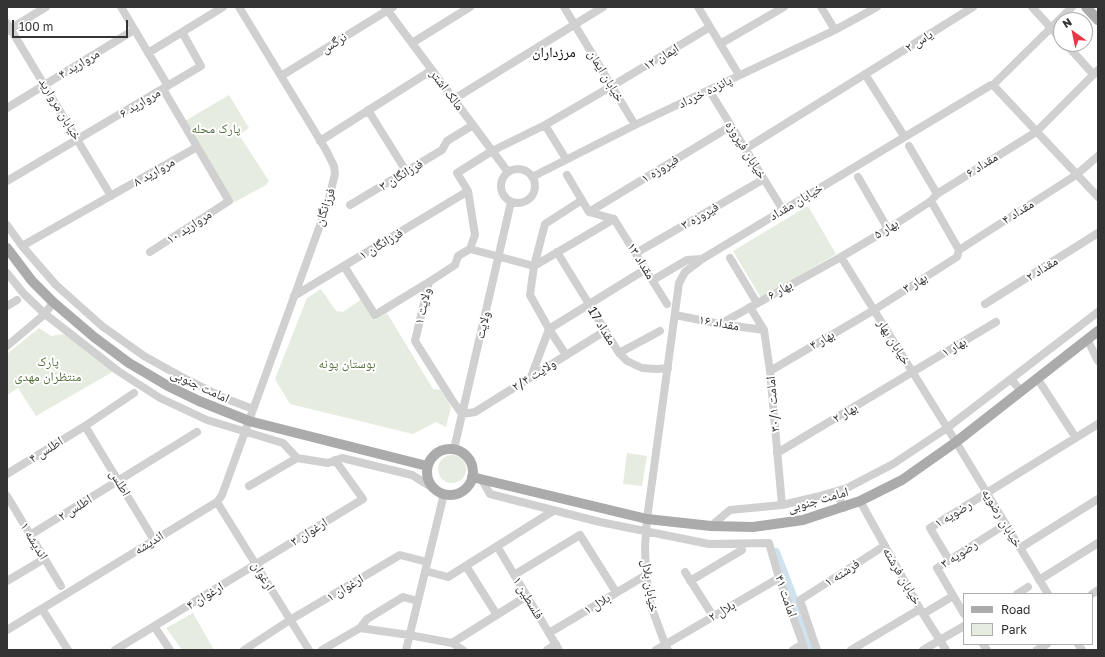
<!DOCTYPE html>
<meta charset="utf-8">
<style>
body{margin:0}
#map{position:relative;width:1105px;height:657px;overflow:hidden;background:#fff;font-family:"Golos Text",sans-serif}
canvas{display:block}
.frame{position:absolute;inset:0;border:8px solid #333;pointer-events:none}
.legend{position:absolute;left:963px;top:593px;width:130px;height:52px;box-sizing:border-box;background:#fff;border:1px solid #adadad;margin:0;padding:5px 7px;list-style:none;font-size:12px;color:#333}
.legend li{display:flex;align-items:center;gap:8px;height:20px}
.legend b{width:20px;border:1px solid #adadad}
.north{position:absolute;left:1053px;top:12px;width:40px;height:40px;box-sizing:border-box;background:#fff;border:1px solid #adadad;border-radius:50%;rotate:327deg;font-size:11px;font-weight:700;line-height:16px;text-align:center;color:#333}
.north::after{content:'';display:block;margin:auto;width:14px;height:18px;background:#e63946;clip-path:polygon(50% 0,100% 100%,50% 72%,0 100%)}
.scale{position:absolute;left:12px;top:20px;width:116px;height:18px;box-sizing:border-box;border:2px solid #333;border-top:0;padding-left:5px;font-size:12px;line-height:14px;white-space:nowrap;color:#333;-webkit-text-stroke:3px #fff;paint-order:stroke}
</style>
<div id="map">
<canvas width="1105" height="657"></canvas>
<div class="frame"></div>
<ul class="legend">
<li><b style="height:5px;background:#ababab"></b>Road</li>
<li><b style="height:11px;background:#e6ecdf"></b>Park</li>
</ul>
<div class="north">N</div>
<div class="scale">100 m</div>
</div>
<script>
const context = document.querySelector('canvas').getContext('2d');
context.lineJoin = 'round';
function fill(path, color) { context.fillStyle = color; context.fill(path, 'evenodd'); }
const shape = rows => new Path2D(rows.map(r => 'M' + r).join(''));
function stroke(path, color, width, dash) { context.strokeStyle = color; context.lineWidth = width; context.lineCap = dash ? 'butt' : 'round'; context.setLineDash(dash || []); context.stroke(path); }
function write(font, color, halo, rows, align = 'center') {
  context.font = font + ' "Golos Text","Noto Naskh Arabic",sans-serif'; context.lineWidth = 4; context.setLineDash([]); context.textBaseline = 'middle'; context.strokeStyle = halo; context.fillStyle = color; for (const [text, x, y, turn = 0] of rows) {
    context.save(); context.translate(x, y); context.rotate((+turn || 0) * Math.PI / 180); context.textAlign = isNaN(turn) ? turn : align; if (halo) context.strokeText(text, 0, 0); context.fillText(text, 0, 0); context.restore();
  }
}
fill(shape([
 [229,95,249,128,239,135,269,181,266,185,235,202,232,201,185,121],
 [808,206,836,254,761,298,733,251],
 [321,289,336,311,343,312,362,299,375,320,387,313,433,389,441,390,451,407,446,427,436,422,413,434,290,404,275,379,307,298],
 [39,328,51,336,65,334,114,371,36,416,18,388,7,395,7,354],
 [627,453,647,456,642,486,623,484],
 '438 469a14 14 0 1 1 28 0a14 14 0 1 1-28 0Z',
 [193,613,214,650,182,650,166,628]
]), '#e6ecdf');
stroke(shape([
 [776,552,803,622,811,650]
]), '#cfe2ee', 8);
stroke(shape([
 [121,7,168,86],
 [385,7,508,172],
 [564,7,635,125],
 [698,7,739,75],
 [821,7,835,30],
 [1032,7,1061,39],
 [7,23,111,196],
 [7,31,46,7],
 [412,43,470,7],
 [720,44,784,7],
 [1066,44,1093,74],
 [148,53,223,7],
 [865,74,904,136],
 [281,76,393,7],
 [993,85,1072,7],
 [709,90,783,210],
 [454,99,603,7],
 [7,108,134,30],
 [368,110,406,171],
 [545,125,566,159],
 [320,141,432,70],
 [909,146,937,194],
 [745,149,973,7],
 '501 186a17 17 0 1 1 34 0a17 17 0 1 1-34 0Z',
 [567,175,589,212,614,219],
 [532,177,635,125,835,30,877,7],
 [858,177,888,229],
 [7,181,201,66,182,32],
 [350,205,442,150,447,141,473,125],
 [589,212,731,126],
 [614,219,667,304],
 [7,225,22,246,56,285,102,326,144,356,180,376,224,398,253,409],
 [22,246,197,147],
 [470,249,534,266],
 [959,250,1076,175,1098,156],
 [150,252,229,201,163,89],
 [557,252,619,353,627,361,642,368,657,369,668,368],
 [636,253,764,179],
 [841,257,956,442,1048,594],
 [730,258,757,303],
 [344,266,375,315,429,282,415,341,452,400,462,414,475,412,605,331],
 [534,266,614,219],
 [7,273,24,294,45,314,118,371,160,398,207,420,283,443,297,458,328,463,342,458,412,475,433,488],
 [653,280,687,260,702,259],
 [429,282,455,265,458,256,470,249,475,235,468,191,457,173,492,151,545,125,612,86,710,27],
 [294,296,468,191],
 [985,304,1098,233],
 [7,306,17,300],
 [750,307,764,330,770,371,782,505],
 [675,315,720,324,764,330],
 [720,324,841,257,888,229,931,201,937,194,1036,132,1098,70],
 [1087,339,1098,361],
 [7,346,45,314,53,302],
 [619,353,660,331],
 [566,355,549,329,530,295,534,266,545,224,582,200],
 [770,371,874,310,957,257,959,250,931,201],
 [531,377,549,329,646,269],
 [1037,378,1076,438],
 [1011,379,1021,391],
 [85,426,154,540],
 [454,449,511,202],
 [777,453,996,322],
 [7,474,85,426,134,393],
 [482,480,490,494,600,522,709,544,769,543,779,578,805,650],
 [249,486,297,458],
 [837,491,843,508],
 [7,496,61,586],
 [860,501,920,609,946,650],
 [217,502,309,650],
 [711,526,730,510,782,505,816,497,847,488,893,464,947,428,1098,312],
 [30,535,197,432],
 [497,546,559,650],
 [1020,548,1098,499],
 [949,560,930,528,1098,424],
 [466,566,497,615],
 [425,571,448,577,553,511],
 [685,572,713,616],
 [514,575,580,535,616,592],
 [1039,580,1098,543],
 [7,581,44,559],
 [690,581,742,550,740,544],
 [1017,594,1028,587],
 [1092,594,1098,590],
 [42,609,68,650],
 [923,614,953,596],
 [964,614,937,568,1006,524],
 [154,626,170,650],
 [360,628,367,619,403,597,418,601],
 [7,630,217,502,222,495,327,206,335,174,334,166,326,150,239,7],
 [549,633,646,575],
 [452,643,527,596],
 [983,644,987,650],
 [1078,644,1082,650],
 [115,650,363,499,335,460],
 [244,650,290,620,400,555,427,562],
 [322,650,360,628,409,635,452,643,463,650],
 [406,650,444,494],
 [547,650,556,644],
 [656,650,779,578],
 [668,650,665,644,651,606,646,575,645,546,647,519,679,283,685,272,702,259,991,85,993,85,1098,197],
 [793,650,803,644],
 [817,650,800,600,884,546],
 [851,650,920,609],
 [923,650,964,626],
 [1037,650,1047,644]
]), '#d0d0d0', 8);
stroke(shape([
 [1086,7,1098,20],
 [7,248,32,281,53,302,94,337,129,363,168,386,199,401,249,421,427,466],
 '427 472a23 23 0 1 1 46 0a23 23 0 1 1-46 0Z',
 [472,477,647,519,711,526,753,527,803,520,860,501,902,480,956,442,1098,331]
]), '#ababab', 10);
write('13px', '#333', '#fff', [
 ["یاس ۲",919,41,-32],
 ["نرگس",334,43,-32],
 ["ایمان ۱۲",661,57,-31],
 ["مروارید ۴",79,64,-31],
 ["خیابان ایمان",606,76,59],
 ["مالک اشتر",447,90,53],
 ["پانزده خرداد",705,92,-26],
 ["مروارید ۶",140,103,-31],
 ["خیابان مروارید",60,109,59],
 ["خیابان فیروزه",746,150,58],
 ["مقداد ۶",982,165,-32],
 ["فیروزه ۱",660,169,-32],
 ["مروارید ۸",154,172,-30],
 ["فرزانگان ۳",401,175,-31],
 ["خیابان مقداد",796,202,-31],
 ["فرزانگان",325,207,-71],
 ["مقداد ۴",1018,212,-32],
 ["فیروزه ۳",700,216,-30],
 ["مروارید ۱۰",189,227,-33],
 ["بهار ۵",886,229,-32],
 ["فرزانگان ۱",381,244,-31],
 ["مقداد ۱۳",641,261,58],
 ["مقداد ۲",1042,269,-32],
 ["بهار ۳",915,283,-32],
 ["بهار ۶",780,290,-29],
 ["ولایت ۱",423,306,-77],
 ["مقداد ۱۶",719,323,10],
 ["ولایت",483,325,-77],
 ["مقداد 17",602,326,58],
 ["بهار ۴",822,340,-30],
 ["خیابان بهار",894,342,58],
 ["بهار ۱",954,347,-31],
 ["ولایت ۲/۴",534,375,-32],
 ["امامت جنوبی",200,386,25],
 ["امامت ۳۰/۱",773,404,-95],
 ["بهار ۲",845,413,-31],
 ["اطلس ۴",46,450,-32],
 ["اطلس",120,483,59],
 ["امامت جنوبی",818,500,-16],
 ["اطلس ۲",75,508,-32],
 ["رضویه ۱",953,514,-31],
 ["خیابان رضویه",1002,518,59],
 ["ارغوان ۳",309,532,-32],
 ["اندیشه ۱",34,541,59],
 ["اندیشه",149,543,-32],
 ["رضویه ۳",959,554,-33],
 ["فرشته ۱",842,573,-33],
 ["ارغوان",263,576,58],
 ["خیابان فرشته",902,576,60],
 ["خیابان بلال",650,586,81],
 ["ارغوان ۱",345,588,-31],
 ["ارغوان ۴",205,596,-31],
 ["امامت ۴۱",786,596,71],
 ["فلسطین ۱",528,598,59],
 ["بلال ۱",597,604,-31],
 ["بلال ۲",722,611,-30]
]);
write('13px', '#56703f', '#fff', [
 ["پارک محله",216,129],
 ["پارک",48,362],
 ["منتظران مهدی",48,377],
 ["بوستان پونه",347,364]
]);
write('14px', '#000', '#fff', [
 ["مرزداران",554,53]
]);
</script>
